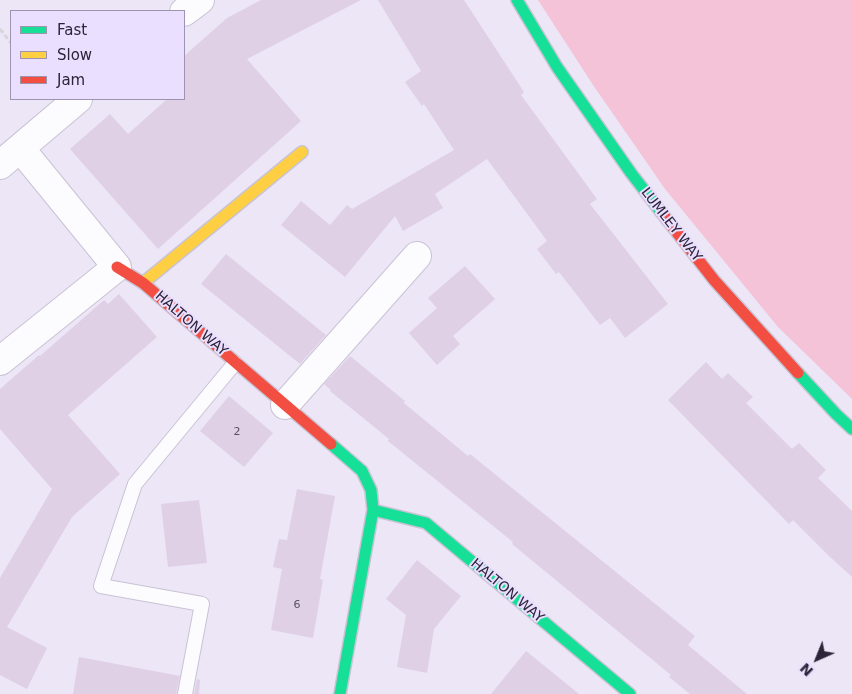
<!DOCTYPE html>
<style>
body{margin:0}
#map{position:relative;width:852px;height:694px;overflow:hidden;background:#ece6f7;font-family:"DejaVu Sans",sans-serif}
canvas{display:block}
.legend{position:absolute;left:10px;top:10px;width:175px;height:90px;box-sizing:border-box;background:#eadffe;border:1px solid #9e94af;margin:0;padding:6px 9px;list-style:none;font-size:15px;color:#2c2438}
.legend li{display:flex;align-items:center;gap:10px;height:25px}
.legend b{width:25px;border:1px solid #9e94af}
.north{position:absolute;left:792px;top:634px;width:50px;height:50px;-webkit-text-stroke:4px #eadffe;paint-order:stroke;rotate:224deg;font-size:14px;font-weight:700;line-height:20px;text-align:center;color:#2c2438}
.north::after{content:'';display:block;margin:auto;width:18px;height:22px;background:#2c2438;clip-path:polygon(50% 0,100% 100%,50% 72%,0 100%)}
</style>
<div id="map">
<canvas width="852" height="694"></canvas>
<ul class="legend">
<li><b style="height:6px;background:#16e098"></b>Fast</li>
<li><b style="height:6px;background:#ffcf43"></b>Slow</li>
<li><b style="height:6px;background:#f24e42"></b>Jam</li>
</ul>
<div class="north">N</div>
</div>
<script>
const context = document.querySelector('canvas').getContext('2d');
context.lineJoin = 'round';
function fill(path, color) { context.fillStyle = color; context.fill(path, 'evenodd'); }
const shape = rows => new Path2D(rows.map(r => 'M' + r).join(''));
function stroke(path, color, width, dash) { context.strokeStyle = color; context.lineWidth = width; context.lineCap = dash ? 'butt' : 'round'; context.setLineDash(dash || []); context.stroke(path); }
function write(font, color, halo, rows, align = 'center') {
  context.font = font + ' "DejaVu Sans",sans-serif'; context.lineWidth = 4; context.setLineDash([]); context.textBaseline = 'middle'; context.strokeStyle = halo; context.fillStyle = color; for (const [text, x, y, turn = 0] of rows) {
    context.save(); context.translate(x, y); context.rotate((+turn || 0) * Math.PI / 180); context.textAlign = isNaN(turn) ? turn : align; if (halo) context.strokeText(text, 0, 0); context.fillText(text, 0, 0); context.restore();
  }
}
fill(shape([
 [538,0,852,0,852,399,778,327,665,189,593,85]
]), '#f5c3d7');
fill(shape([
 [261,0,361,0,247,59,301,121,158,249,70,149,110,114,128,134,167,99,184,99,184,56,227,18],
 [378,0,464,0,524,92,521,95,597,199,590,204,668,304,625,338,610,318,600,325,559,272,556,274,537,249,547,241,487,159,435,194,443,208,403,231,395,216,345,277,281,225,301,201,330,225,347,205,352,209,454,150,424,104,422,106,405,82,421,71],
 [226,254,326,335,300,364,201,284],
 [465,266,495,299,453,336,460,344,437,365,409,333,437,308,428,298],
 [119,294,157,337,68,415,120,474,72,517,7,627,47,648,27,689,0,675,0,578,52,489,0,429,0,389,39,355,40,356,104,300,108,304],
 [350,356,405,401,404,403,468,456,470,454,695,636,688,645,747,694,690,694,669,677,671,675,512,544,513,542,388,441,389,439,330,391,331,390,324,384],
 [706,362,722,379,728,373,753,397,746,403,792,449,799,443,826,470,818,478,852,511,852,577,829,556,793,520,789,524,668,400],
 [229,396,273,433,244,467,200,431],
 [297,489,335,496,320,579,323,580,313,638,271,630,282,569,273,567,279,539,287,540],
 [199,500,207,563,168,567,161,504],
 [417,560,461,596,434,629,427,673,397,667,406,615,386,599],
 [526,651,579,694,491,694],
 [79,657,180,676,176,694,73,694],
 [197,679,200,680,199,694,194,694]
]), '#dfd0e6');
const lane = shape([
 [185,694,202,604,101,586,135,484,235,363]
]);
const street = shape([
 [184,12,200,0],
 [0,165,78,99],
 [0,361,117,267,20,148],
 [285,405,417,256]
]);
const fast = shape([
 [517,0,557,67,631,173,661,212],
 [798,373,836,414,852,429],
 [331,444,362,471,371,490,373,510,340,694],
 [373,510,426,523,630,694]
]);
const slow = shape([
 [143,283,302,152]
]);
const jam = shape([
 [661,212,714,280,798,373],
 [117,267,143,283,331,444]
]);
stroke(lane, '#c9c3d4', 16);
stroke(street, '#c9c3d4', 30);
stroke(fast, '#c9c3d4', 14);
stroke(slow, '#c9c3d4', 14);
stroke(jam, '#c9c3d4', 14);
stroke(shape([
 [0,29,11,43]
]), '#d7d5da', 3, [5, 2.5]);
stroke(lane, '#fcfbfe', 14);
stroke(street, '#fcfbfe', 28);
stroke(fast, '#16e098', 11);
stroke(slow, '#ffcf43', 11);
stroke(jam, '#f24e42', 11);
write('11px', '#5a5064', null, [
 ["2",237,432],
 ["6",297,605]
]);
write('14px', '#2c2438', '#eadffe', [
 ["LUMLEY WAY",671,225,52],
 ["HALTON WAY",191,324,41],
 ["HALTON WAY",507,591,40]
]);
</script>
